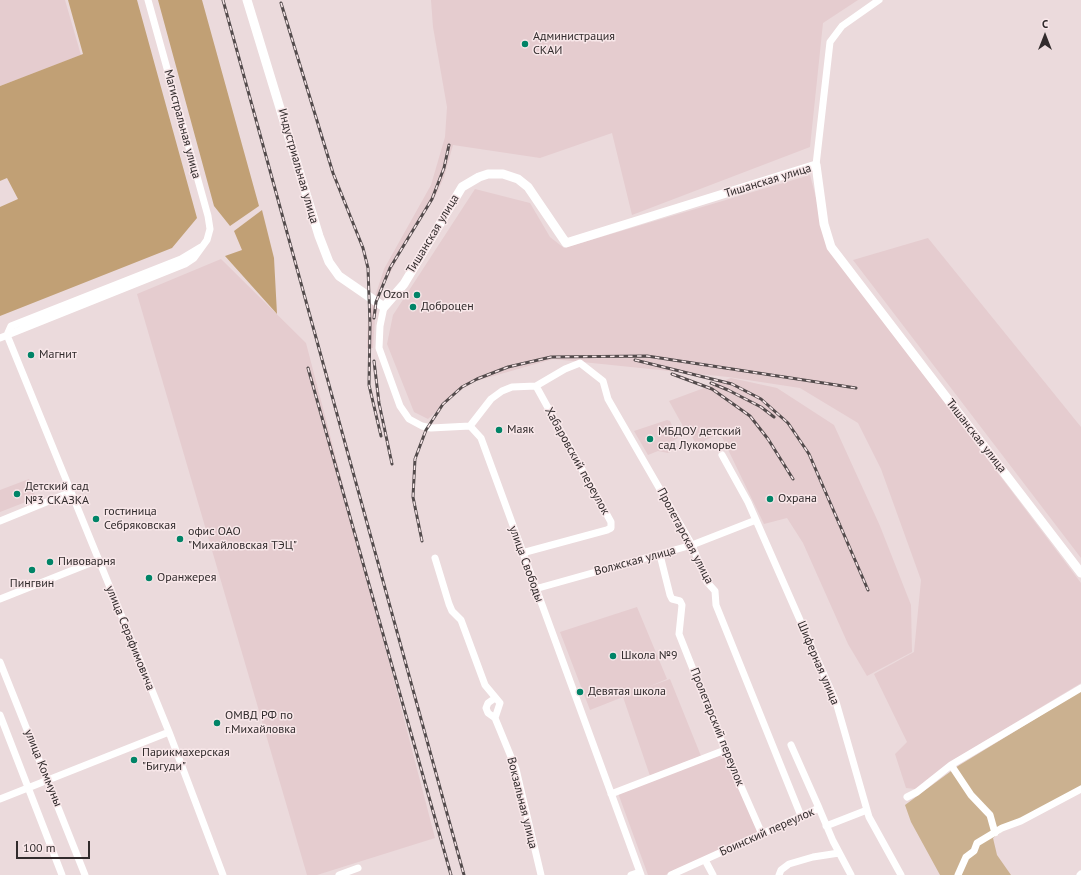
<!DOCTYPE html>
<meta charset="utf-8">
<style>
body{margin:0}
#map{position:relative;width:1081px;height:875px;overflow:hidden;background:#ebdadc;font-family:"PT Sans",sans-serif}
canvas{display:block}
.north{position:absolute;left:1025px;top:16px;width:40px;height:40px;-webkit-text-stroke:3px #f8e7e9;paint-order:stroke;rotate:0deg;font-size:11px;font-weight:700;line-height:16px;text-align:center;color:#312b2c}
.north::after{content:'';display:block;margin:auto;width:14px;height:18px;background:#312b2c;clip-path:polygon(50% 0,100% 100%,50% 72%,0 100%)}
.scale{position:absolute;left:16px;top:841px;width:74px;height:18px;box-sizing:border-box;border:2px solid #312b2c;border-top:0;padding-left:5px;font-size:12px;line-height:14px;white-space:nowrap;color:#312b2c;-webkit-text-stroke:3px #f8e7e9;paint-order:stroke}
</style>
<div id="map">
<canvas width="1081" height="875"></canvas>
<div class="north">С</div>
<div class="scale">100 m</div>
</div>
<script>
const context = document.querySelector('canvas').getContext('2d');
context.lineJoin = 'round';
function fill(path, color) { context.fillStyle = color; context.fill(path, 'evenodd'); }
const shape = rows => new Path2D(rows.map(r => 'M' + r).join(''));
function stroke(path, color, width, dash) { context.strokeStyle = color; context.lineWidth = width; context.lineCap = dash ? 'butt' : 'round'; context.setLineDash(dash || []); context.stroke(path); }
function write(font, color, halo, rows, align = 'center') {
  context.font = font + ' "PT Sans",sans-serif'; context.lineWidth = 3; context.setLineDash([]); context.textBaseline = 'middle'; context.strokeStyle = halo; context.fillStyle = color; for (const [text, x, y, turn = 0] of rows) {
    context.save(); context.translate(x, y); context.rotate((+turn || 0) * Math.PI / 180); context.textAlign = isNaN(turn) ? turn : align; if (halo) context.strokeText(text, 0, 0); context.fillText(text, 0, 0); context.restore();
  }
}
fill(shape([
 [0,0,65,0,81,55,0,86],
 [431,0,858,0,823,23,810,147,632,215,612,133,540,158,453,145,444,177,435,197,402,250,382,289,375,318,373,348,367,348,368,318,384,269,431,185,445,137,447,107,433,27],
 [810,175,830,251,1081,583,1081,683,947,764,915,789,906,788,895,754,907,742,874,674,914,652,921,580,881,469,858,423,800,388,728,377,553,359,469,383,428,419,414,412,387,344,393,315,475,189,530,203,550,237,564,248],
 [928,238,1081,427,1081,558,853,260],
 [221,259,306,343,435,838,317,875,307,875,137,294],
 [731,378,777,388,834,425,880,526,911,605,912,652,867,676,848,644,803,543,787,518,764,524,720,433,696,445,688,427,684,428,669,401],
 [667,420,670,421,678,438,671,442,675,449,668,453,658,451,648,455,634,431],
 [29,479,36,498,0,512,0,490],
 [637,607,667,679,648,687,670,679,701,756,650,776,623,697,590,710,560,632],
 [724,754,758,833,665,875,648,875,618,793]
]), '#e5cccf');
fill(shape([
 [1081,691,1081,787,1023,817,993,838,997,855,1011,875,940,875,911,822,905,805,958,766]
]), '#cbb190');
fill(shape([
 [68,0,137,0,197,218,172,248,0,316,0,207,18,199,7,178,0,181,0,86,83,54],
 [158,0,202,0,259,206,230,226,214,206],
 [262,210,274,258,277,314,225,256,242,250,234,231]
]), '#c1a075');
stroke(shape([
 [816,165,830,42,842,26,879,0],
 [384,307,380,326,379,348,400,406,409,419,422,426,431,428,470,426,481,438,641,875],
 [7,335,169,732,223,875],
 [7,335,11,326,181,259,201,247],
 [0,338,185,264,194,258,207,240,210,229,208,216,148,0],
 [536,386,565,369,580,363,603,381,608,399,692,545,707,582,715,591,716,605,801,816],
 [470,426,491,399,502,391,512,387,536,386,611,522,611,528,607,530,522,553],
 [722,455,748,502,836,702,869,817,901,875],
 [0,521,71,492],
 [660,555,670,595,672,599,680,601,682,605,679,634,725,750,762,834],
 [435,558,449,604,452,611,461,620,485,685,500,703,495,718,516,769,541,875],
 [535,589,692,545,756,520],
 [0,599,98,560],
 [0,662,85,875],
 [495,698,488,703,486,708,488,713,495,718],
 [0,715,62,875],
 [791,745,819,808],
 [951,765,971,795,990,815,995,833],
 [611,794,725,750],
 [907,797,917,792,951,765,1081,688],
 [0,799,169,732],
 [826,826,867,810],
 [705,860,713,875],
 [339,875,358,868],
 [631,875,640,872],
 [671,875,819,808,833,841,851,875],
 [779,875,781,870,789,864,813,857,839,853],
 [958,875,966,857,974,851,977,843,1002,828,1021,821,1081,789],
 [1080,875,1081,874]
]), '#fff', 7);
stroke(shape([
 [247,0,319,236,329,262,339,276,384,307,404,284,462,187,479,177,488,174,503,174,518,179,528,187,566,243,816,165,824,224,831,247,1081,573]
]), '#fff', 9);
const rail = shape([
 [223,0,464,875],
 [281,3,333,173,363,248,368,268,370,324,369,385,381,436],
 [374,318,376,302,390,268,432,199,444,168,449,145],
 [635,360,732,384,761,399,788,423,809,454,868,590],
 [374,361,379,403,392,464],
 [308,368,451,875],
 [672,374,712,389,750,416,768,439,793,479],
 [711,383,728,390,761,407,774,417],
 [422,541,413,497,415,459,426,430,443,404,462,387,477,379,508,367,551,357,647,356,856,388]
]);
stroke(rail, '#534b4c', 3);
stroke(rail, '#f8e7e9', 1.5, [4.5]);
for (const [x, y, r, color] of [
 [525,44,4,"#008467"],
 [417,295,4,"#008467"],
 [413,307,4,"#008467"],
 [31,355,4,"#008467"],
 [499,430,4,"#008467"],
 [650,439,4,"#008467"],
 [17,494,4,"#008467"],
 [770,499,4,"#008467"],
 [96,519,4,"#008467"],
 [180,539,4,"#008467"],
 [50,562,4,"#008467"],
 [32,570,4,"#008467"],
 [149,578,4,"#008467"],
 [613,656,4,"#008467"],
 [580,692,4,"#008467"],
 [217,723,4,"#008467"],
 [134,760,4,"#008467"]
]) { const dot = new Path2D(); dot.arc(x, y, r, 0, 2 * Math.PI); context.fillStyle = color; context.fill(dot); stroke(dot, '#f8e7e9', 1.5); }
write('12px', '#312b2c', '#f8e7e9', [
 ["Администрация",533,37],
 ["СКАИ",533,51],
 ["Ozon",409,295,"right"],
 ["Доброцен",421,307],
 ["Магнит",39,355],
 ["Mаяк",507,430],
 ["МБДОУ детский",658,432],
 ["сад Лукоморье",658,446],
 ["Детский сад",25,487],
 ["№3 СКАЗКА",25,501],
 ["Охрана",778,499],
 ["гостиница",104,512],
 ["Себряковская",104,526],
 ["офис ОАО",188,532],
 ["\"Михайловская ТЭЦ\"",188,546],
 ["Пивоварня",58,562],
 ["Оранжерея",157,578],
 ["Пингвин",32,584,"center"],
 ["Школа №9",621,656],
 ["Девятая школа",588,692],
 ["ОМВД РФ по",225,716],
 ["г.Михайловка",225,730],
 ["Парикмахерская",142,753],
 ["\"Бигуди\"",142,767]
], 'left');
write('12px', '#312b2c', '#f8e7e9', [
 ["Магистральная улица",182,124,75],
 ["Индустриальная улица",298,166,74],
 ["Тишанская улица",768,181,-17],
 ["Тишанская улица",433,234,-59],
 ["Тишанская улица",976,436,52],
 ["Хабаровский переулок",577,461,61],
 ["Пролетарская улица",685,536,62],
 ["Волжская улица",635,561,-15],
 ["улица Свободы",526,564,70],
 ["улица Серафимовича",130,638,68],
 ["Шиферная улица",818,663,67],
 ["Пролетарский переулок",717,727,68],
 ["улица Коммуны",43,768,68],
 ["Вокзальная улица",522,803,76],
 ["Боинский переулок",767,832,-24]
]);
</script>
